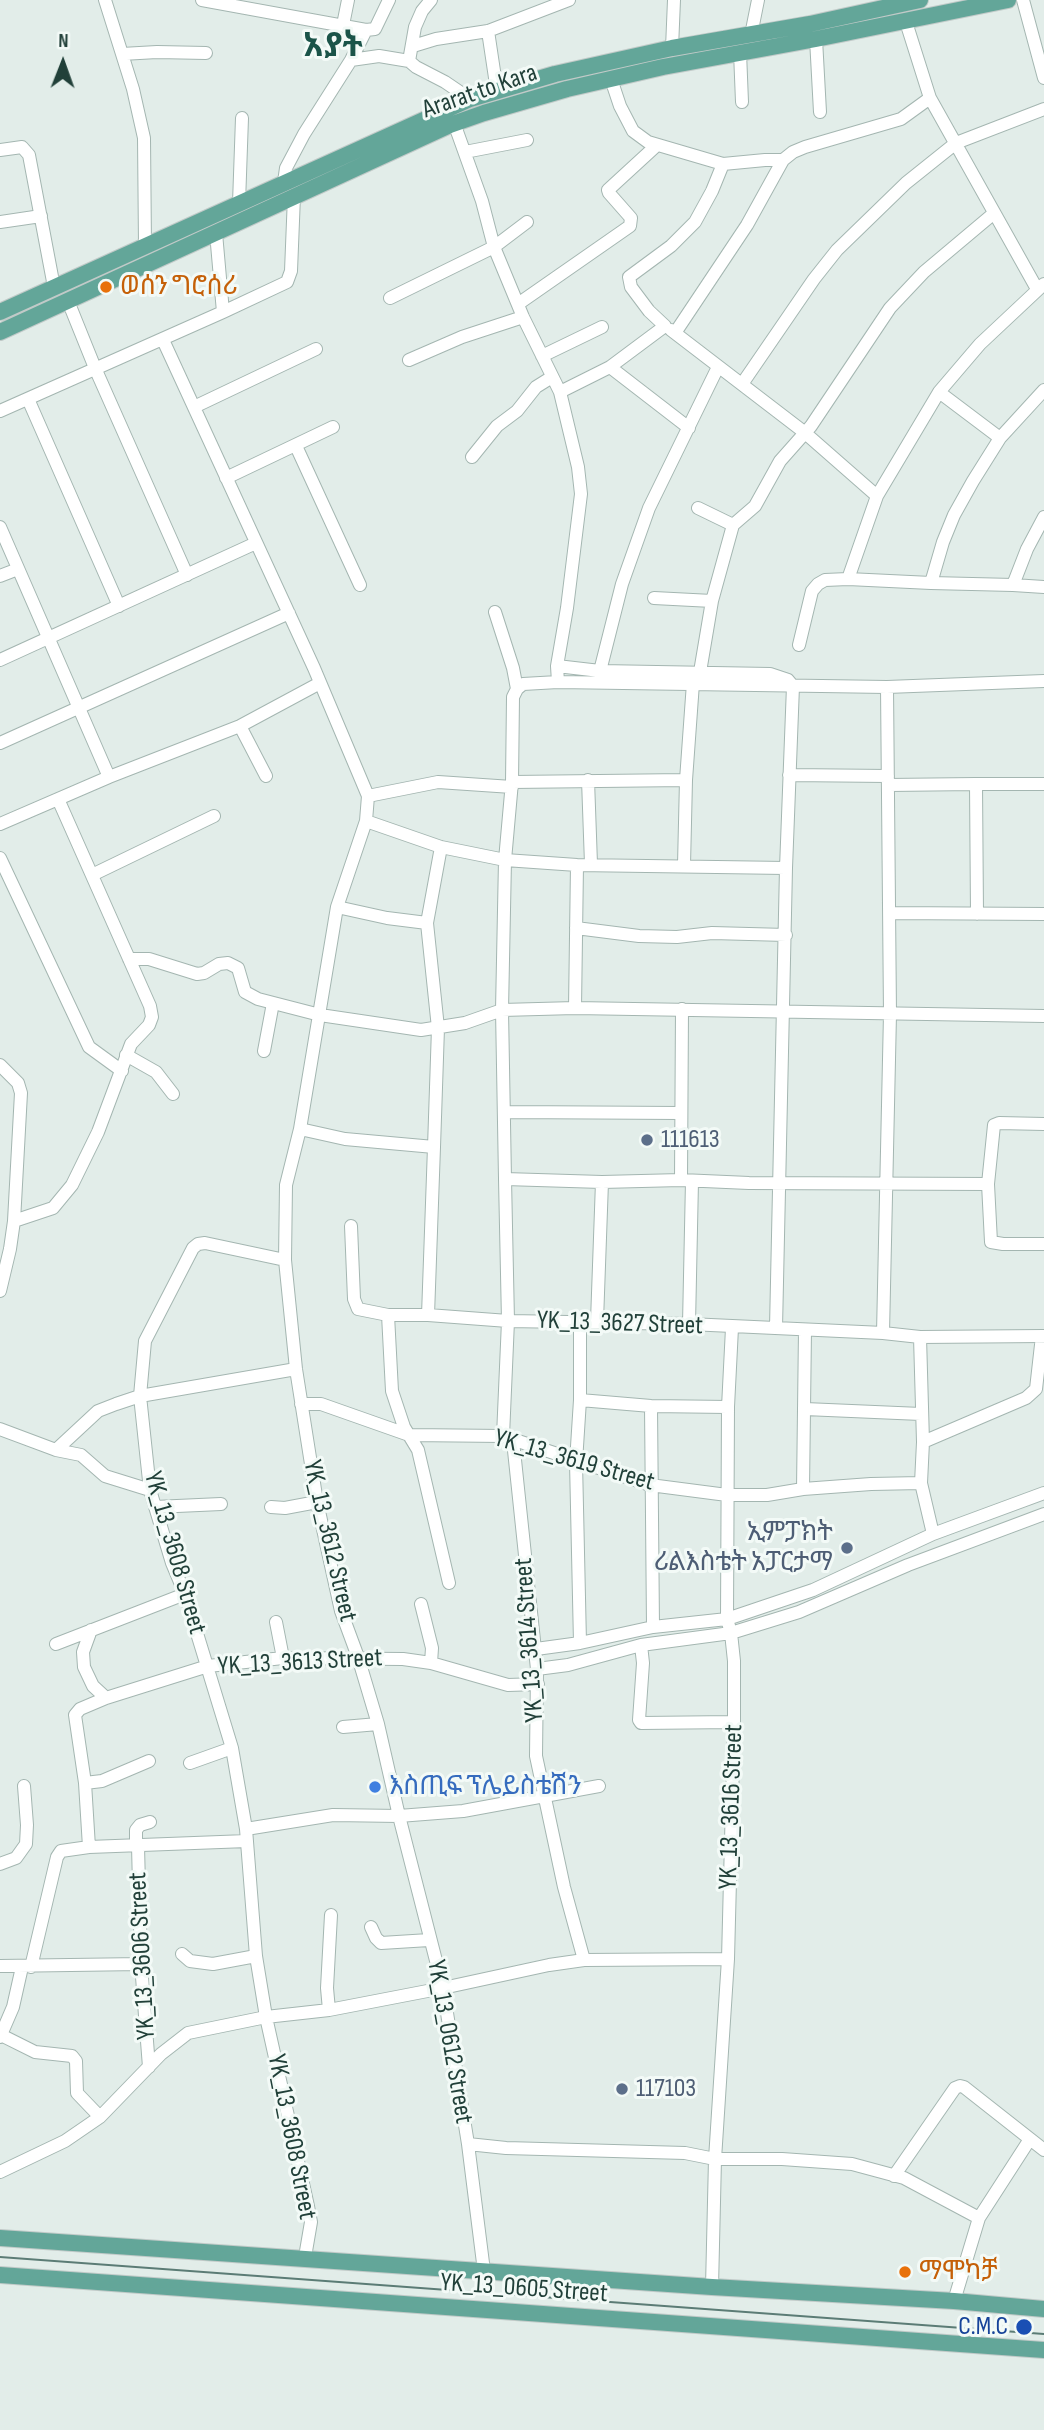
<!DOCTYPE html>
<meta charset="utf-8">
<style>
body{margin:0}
#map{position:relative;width:1044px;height:2430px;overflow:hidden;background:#e2ede9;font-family:"Sofia Sans Condensed",sans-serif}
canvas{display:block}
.north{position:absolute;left:28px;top:28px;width:70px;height:70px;-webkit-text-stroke:5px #f3faf7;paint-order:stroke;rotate:1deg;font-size:19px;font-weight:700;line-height:28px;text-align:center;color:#214039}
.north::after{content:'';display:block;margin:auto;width:24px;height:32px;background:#214039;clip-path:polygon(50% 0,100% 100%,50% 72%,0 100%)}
</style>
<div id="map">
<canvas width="1044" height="2430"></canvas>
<div class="north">N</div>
</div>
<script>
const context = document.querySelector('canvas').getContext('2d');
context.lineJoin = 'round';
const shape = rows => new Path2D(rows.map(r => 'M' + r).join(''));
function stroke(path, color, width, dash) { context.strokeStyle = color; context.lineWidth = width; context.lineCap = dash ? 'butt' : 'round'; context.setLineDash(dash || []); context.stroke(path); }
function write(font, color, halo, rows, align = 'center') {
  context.font = font + ' "Sofia Sans Condensed","Noto Sans Ethiopic",sans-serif'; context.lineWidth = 6; context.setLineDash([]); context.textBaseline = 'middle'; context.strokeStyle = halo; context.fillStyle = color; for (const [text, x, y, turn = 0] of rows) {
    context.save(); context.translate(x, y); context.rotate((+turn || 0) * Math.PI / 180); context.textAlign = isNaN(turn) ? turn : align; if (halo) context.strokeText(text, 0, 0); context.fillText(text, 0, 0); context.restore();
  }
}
const minor = shape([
 [105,0,133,89,144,138,145,246],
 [202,0,366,30,375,29,389,0],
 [431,0,422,11,415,27,409,61,416,67,445,82,470,99],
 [1023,0,1044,78],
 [906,22,930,98,1037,289],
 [343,25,348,0],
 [488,31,497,91],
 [751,35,758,0],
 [816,39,820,112],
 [413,46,436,39,488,31,569,0],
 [672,48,674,0],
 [740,52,742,102],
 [122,54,157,52,206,53],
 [351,60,379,56,409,61],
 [611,79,620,106,633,131,648,142,723,164,765,160,783,160],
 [454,123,482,201,494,247,523,317,560,392,578,467,581,494,567,608,557,666,558,682,887,687,1044,681],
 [0,150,22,147,29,155,54,287],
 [465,152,527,140],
 [284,182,286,168,304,134,351,60,366,30],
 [239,203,242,118],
 [0,222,41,216],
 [216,233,223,312],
 [390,298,494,247,527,222],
 [68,301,95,368,187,575],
 [518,304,630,226,631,218,609,193,608,190,657,145],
 [671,330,804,432,877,496],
 [675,333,747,225,783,160,793,152,805,147,901,119,930,98],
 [163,340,314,668,368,796,366,821,337,907,300,1129,286,1185,285,1260,296,1369,317,1502,341,1611,358,1657,378,1724,399,1816,443,1988,468,2144,484,2271],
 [542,356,602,327],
 [409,360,462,337,523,317],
 [610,367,689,428],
 [742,384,814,279,837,250,906,183,956,143,1044,109],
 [560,392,610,367,665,326,649,311,631,287,629,277,671,246,695,222,712,191,723,164],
 [939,392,1000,438],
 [28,399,119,606],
 [194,407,316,349],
 [0,411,223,312,287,282,291,271,294,196],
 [296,446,360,585],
 [472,457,497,426,517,411,536,387,552,377],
 [226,478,333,427],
 [698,508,733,525,712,601,700,672],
 [733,525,755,506,780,461,811,426,890,308,924,272,993,214],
 [0,527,109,777],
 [0,576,18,569],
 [848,579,877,496,939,392,980,344,1044,284],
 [931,583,1013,585,1027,549,1044,517],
 [1013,585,1044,587],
 [654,598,712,601],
 [495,612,513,668,517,689],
 [799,645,812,591,818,584,825,580,848,579,931,583,943,542,954,515,973,481,1000,438,1044,390],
 [0,660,256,543],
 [557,666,600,671,770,674,788,680,793,686,786,868,776,1328],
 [600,671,622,584,649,508,718,367],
 [558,682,523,684,517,689,513,697,512,782,505,860,502,1010,505,1179,602,1182,681,1180,749,1183,988,1184],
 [240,726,266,776],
 [0,743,289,613],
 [789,775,888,776],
 [588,780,591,864],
 [512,782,686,780],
 [888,785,976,784],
 [368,796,438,782,512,787],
 [366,821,441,847,505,860,577,865,786,868],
 [0,824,109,777,240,726,320,683],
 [0,858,89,1047,122,1071],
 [684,865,686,780,693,683],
 [92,875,214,816],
 [337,907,387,918,427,923],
 [890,913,1044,914],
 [977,914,976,784,1044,784],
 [576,928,639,936,677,937,712,933,786,935],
 [129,959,149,959,197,974,204,973,219,964,228,963,238,968,245,992,258,999,320,1015,421,1030,465,1023,502,1010,575,1008,1044,1016],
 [575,1008,577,865],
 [264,1051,273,1003],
 [126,1055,156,1072,173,1094],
 [0,1065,18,1083,21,1093,14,1221,10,1249,0,1291],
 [504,1112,681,1113],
 [1044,1124,999,1123,994,1125,988,1184,991,1242,1003,1244,1044,1244],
 [300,1129,345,1139,434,1147,438,1028,427,923,441,847],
 [681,1180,682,1009],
 [14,1221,53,1208,72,1185,98,1132,131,1044,149,1025,152,1017,150,1006,58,799],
 [351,1226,354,1299,358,1309,388,1315],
 [285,1260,205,1243,198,1244,193,1248,145,1341,140,1396,150,1490,172,1563,185,1594,232,1748,246,1829,256,1956,266,2017,308,2206,311,2222,305,2257],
 [428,1315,434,1147],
 [597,1321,602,1182],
 [689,1324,692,1181],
 [883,1333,890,1014,887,687],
 [580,1400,651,1406,728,1407],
 [301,1404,321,1404,409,1435,503,1436,650,1485,727,1495,767,1495,803,1489,871,1484,921,1483,923,1442,920,1337],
 [651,1406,653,1627],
 [805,1409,921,1414],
 [0,1429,56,1450,81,1455,105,1476,150,1490],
 [503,1436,508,1321,505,1179],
 [513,1441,537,1669,536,1756,564,1887,584,1960],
 [923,1442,1026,1398,1036,1389,1042,1336],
 [56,1450,98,1411,116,1404,140,1396,296,1369],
 [921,1483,933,1534],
 [803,1489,805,1330],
 [155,1507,221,1504],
 [271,1507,285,1508,317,1502],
 [449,1583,418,1450,404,1427,392,1391,388,1315,428,1315,508,1321,689,1324,883,1333,920,1337,1044,1336],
 [421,1604,432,1648,431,1663],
 [276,1622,283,1658],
 [91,1630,83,1652,84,1667,93,1686,106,1698],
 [580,1643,576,1462,580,1400,580,1322],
 [56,1644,185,1594],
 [641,1645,643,1663,639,1720,641,1723,734,1722],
 [536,1649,580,1643,653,1627,727,1619,813,1590,933,1534,1044,1493],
 [537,1669,568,1665,641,1645,731,1633,799,1612,908,1565,1044,1514],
 [343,1727,378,1724],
 [190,1763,232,1748],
 [85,1783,102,1781,149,1761],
 [246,1829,333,1815,399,1816,463,1811,599,1786],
 [89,1847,85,1783,75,1715,80,1709,106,1698,208,1666,283,1658,403,1659,431,1663,508,1685,538,1684],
 [0,1864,16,1858,26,1844,27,1825,24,1786],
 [371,1927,376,1938,381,1943,429,1940],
 [182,1954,190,1961,213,1964,256,1956],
 [0,1966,141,1964],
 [31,1967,57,1857,61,1851,89,1847,247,1841],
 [329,2010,327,1988,331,1915],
 [1,2035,35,2052,72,2056,76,2061,77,2093,100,2117],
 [0,2037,13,2007,22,1967],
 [149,2067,141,1964,138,1846,136,1840,136,1830,140,1825,150,1822],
 [468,2144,506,2148,685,2153,715,2159,782,2159,852,2164,904,2178,979,2218],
 [0,2172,65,2141,100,2117,161,2054,188,2033,266,2017,329,2010,443,1988,549,1965,584,1960,728,1959],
 [894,2176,955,2088,960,2086,964,2087,1044,2150],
 [712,2287,715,2159,728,1959,734,1722,734,1661,731,1633,727,1619,728,1407,732,1328],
 [954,2301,979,2218,1030,2139]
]);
const major = shape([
 [0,312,470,99,555,74,672,48,810,24,920,0],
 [0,332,450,125,484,113,567,89,663,67,816,39,1008,0],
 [0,2238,712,2287,954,2301,1044,2309],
 [0,2275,1044,2350]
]);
stroke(minor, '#a4b6b1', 14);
stroke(major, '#c1cac8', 18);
stroke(minor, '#fff', 12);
stroke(major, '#63a699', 16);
stroke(shape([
 [0,2257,1044,2334]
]), '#5b7c75', 2);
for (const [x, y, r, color] of [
 [106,287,7,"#e8710a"],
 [647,1140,7,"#5c6f8a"],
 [847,1548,7,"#5c6f8a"],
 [375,1787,7,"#3f7fe0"],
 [622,2089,7,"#5c6f8a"],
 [905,2272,7,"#e8710a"],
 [1024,2327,9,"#1a4fb4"]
]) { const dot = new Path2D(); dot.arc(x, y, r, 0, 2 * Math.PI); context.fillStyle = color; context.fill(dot); stroke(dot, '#f3faf7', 2.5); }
write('26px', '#214039', '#f3faf7', [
 ["Ararat to Kara",480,92,-19],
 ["YK_13_3627 Street",620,1324,2],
 ["YK_13_3619 Street",574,1461,16],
 ["YK_13_3612 Street",329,1541,77],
 ["YK_13_3608 Street",174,1553,74],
 ["YK_13_3614 Street",530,1640,-94],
 ["YK_13_3613 Street",300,1663,-3],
 ["YK_13_3616 Street",732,1807,-88],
 ["YK_13_3606 Street",143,1956,-93],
 ["YK_13_0612 Street",449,2042,80],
 ["YK_13_3608 Street",291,2137,79],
 ["YK_13_0605 Street",524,2289,4]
]);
write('26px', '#c56008', '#f3faf7', [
 ["ወሰን ግሮሰሪ",120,287],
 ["ማሞካቻ",919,2272]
], 'left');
write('26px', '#4e5e75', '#f3faf7', [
 ["111613",661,1140],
 ["ኢምፓክት",833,1533,"right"],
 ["ሪልእስቴት አፓርታማ",833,1563,"right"],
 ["117103",636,2089]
], 'left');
write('26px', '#366cbe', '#f3faf7', [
 ["እስጢፍ ፕሌይስቴሽን",389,1787]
], 'left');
write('26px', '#164399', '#f3faf7', [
 ["C.M.C",1008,2327]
], 'right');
write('bold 33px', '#1b5449', '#f3faf7', [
 ["አያት",333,48]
]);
</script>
